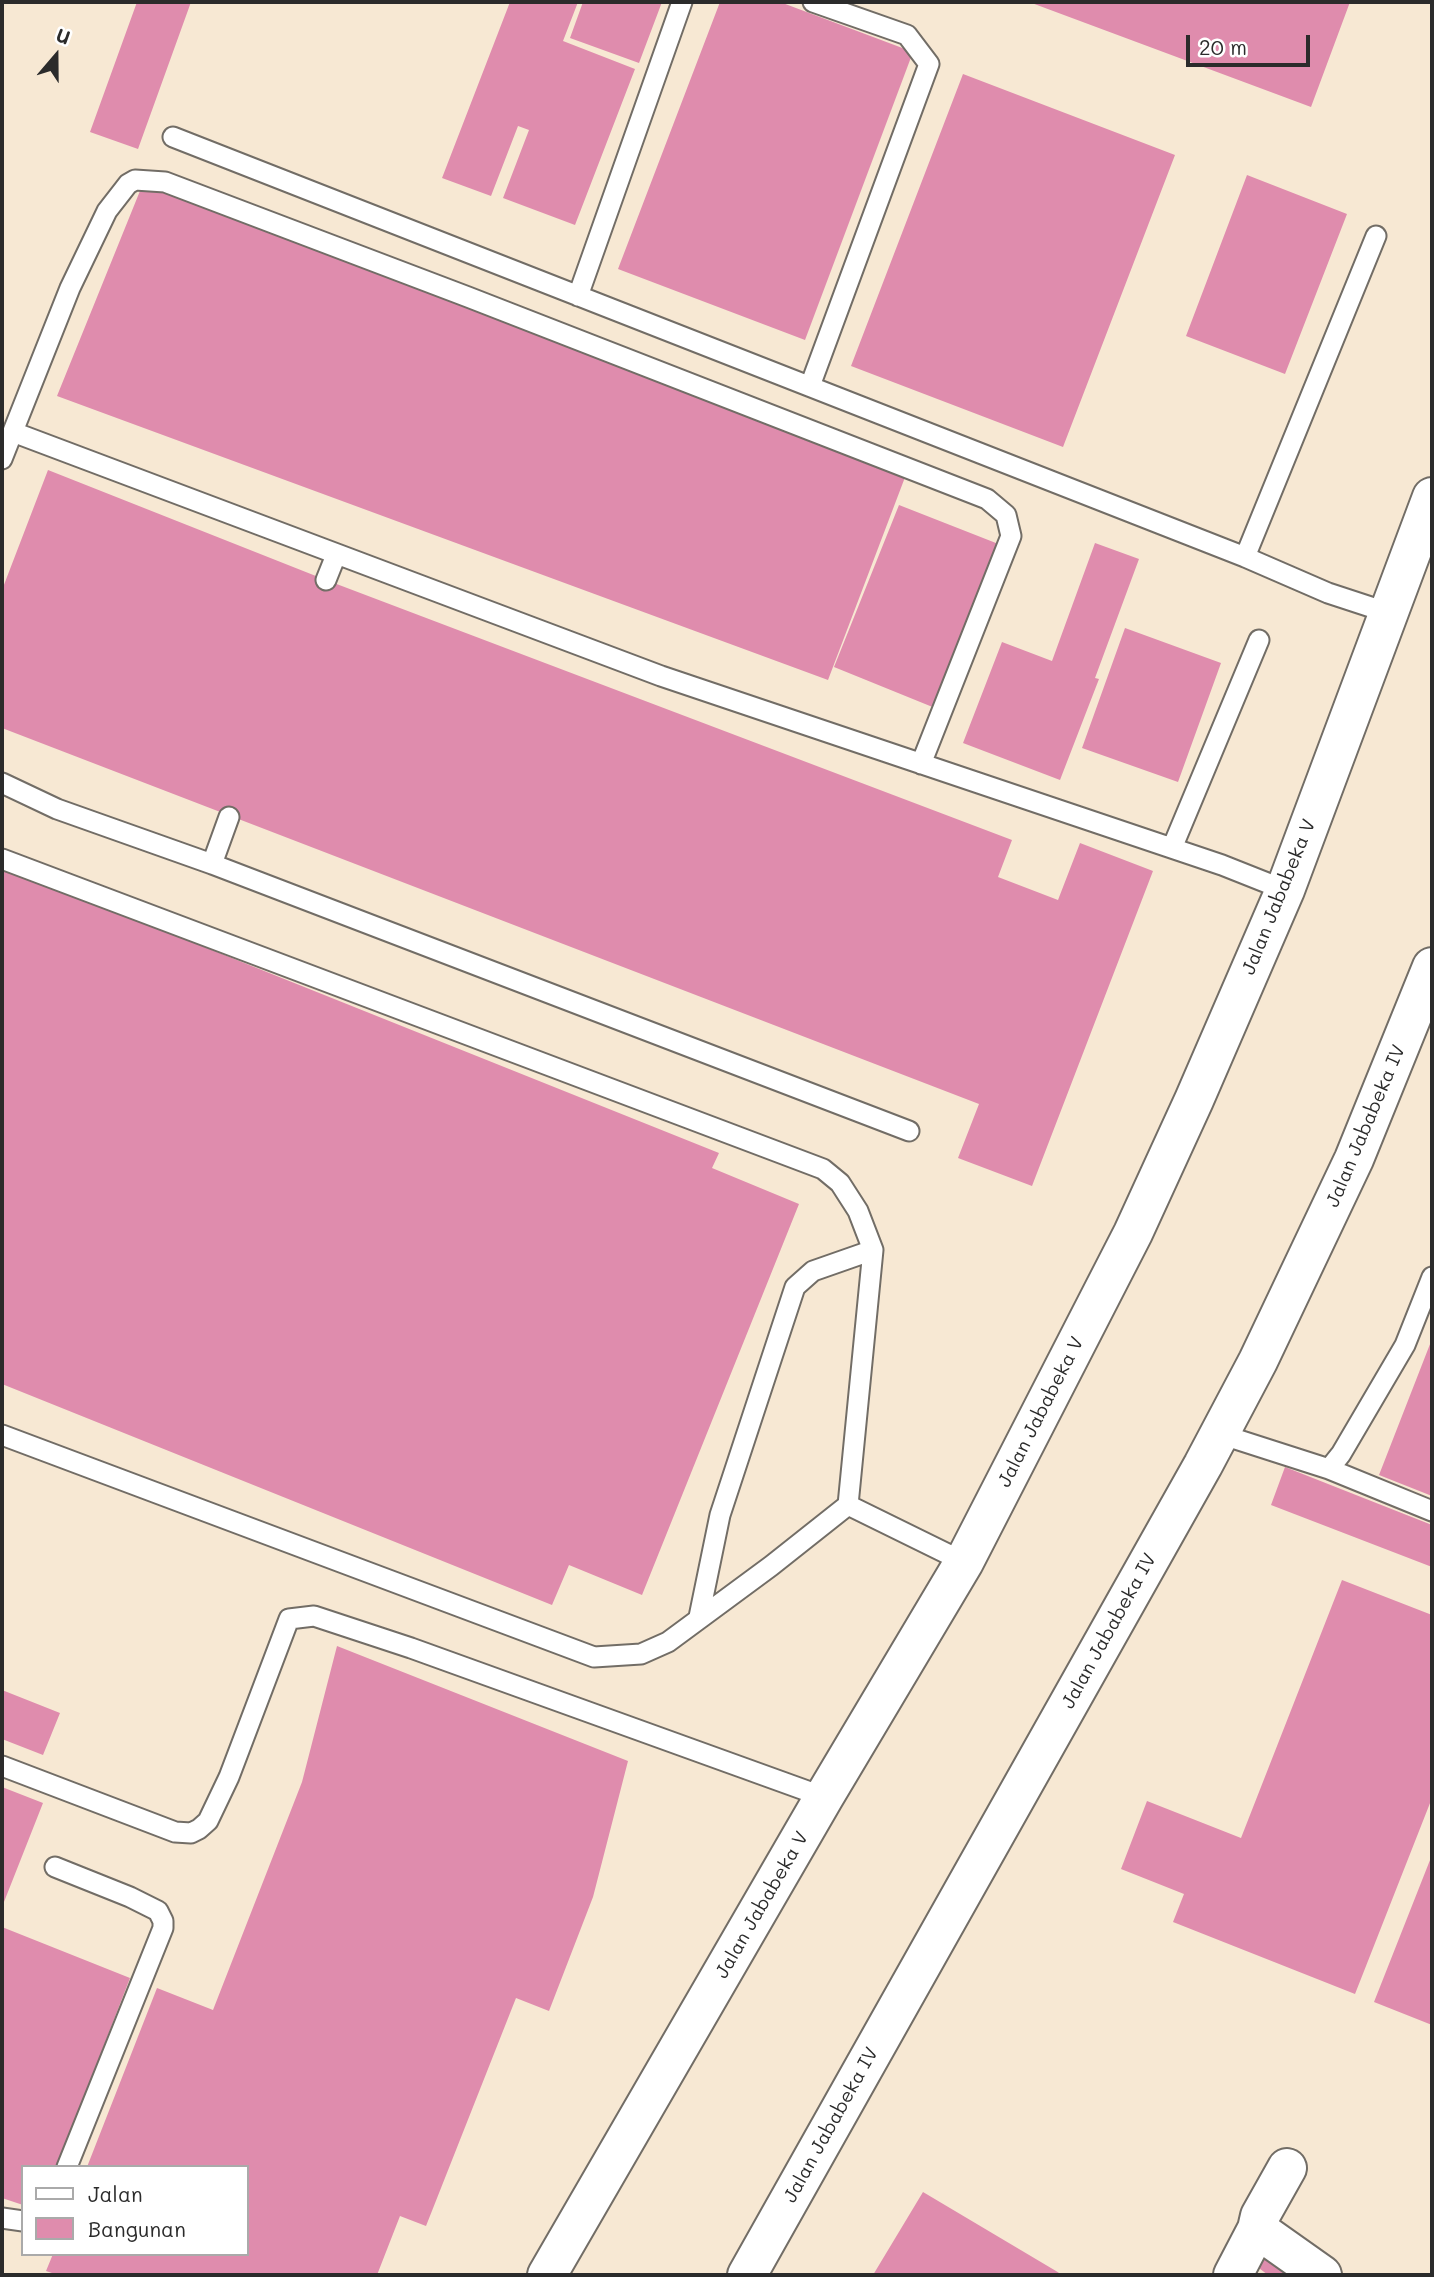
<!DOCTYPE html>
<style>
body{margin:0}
#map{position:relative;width:1434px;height:2277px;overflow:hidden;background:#f7e8d3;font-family:Mali,sans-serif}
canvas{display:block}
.frame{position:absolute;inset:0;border:4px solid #2b2b2b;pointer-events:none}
.legend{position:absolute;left:21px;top:2165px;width:228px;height:91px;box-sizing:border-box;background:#fff;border:2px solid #aaa;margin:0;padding:9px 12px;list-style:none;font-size:21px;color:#2b2b2b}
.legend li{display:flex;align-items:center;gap:14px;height:35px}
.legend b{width:35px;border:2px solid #aaa}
.north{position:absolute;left:21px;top:21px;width:70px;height:70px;-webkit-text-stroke:5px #fff;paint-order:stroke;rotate:20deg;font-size:19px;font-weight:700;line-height:28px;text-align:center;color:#2b2b2b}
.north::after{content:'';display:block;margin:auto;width:24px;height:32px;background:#2b2b2b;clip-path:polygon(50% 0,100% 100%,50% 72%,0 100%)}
.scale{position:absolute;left:1186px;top:35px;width:124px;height:32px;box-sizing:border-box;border:4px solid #2b2b2b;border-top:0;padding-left:9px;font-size:21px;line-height:24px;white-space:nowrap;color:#2b2b2b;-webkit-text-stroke:5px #fff;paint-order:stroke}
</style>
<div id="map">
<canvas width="1434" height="2277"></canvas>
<div class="frame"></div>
<ul class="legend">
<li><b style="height:9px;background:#fff"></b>Jalan</li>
<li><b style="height:19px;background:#df8cad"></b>Bangunan</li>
</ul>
<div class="north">U</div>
<div class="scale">20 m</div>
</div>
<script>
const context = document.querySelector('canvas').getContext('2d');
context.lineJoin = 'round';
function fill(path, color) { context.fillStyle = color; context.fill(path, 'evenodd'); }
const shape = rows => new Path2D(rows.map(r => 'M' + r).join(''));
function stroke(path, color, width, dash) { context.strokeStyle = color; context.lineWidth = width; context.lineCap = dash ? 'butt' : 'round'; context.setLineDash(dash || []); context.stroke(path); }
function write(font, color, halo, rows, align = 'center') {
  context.font = font + ' Mali,sans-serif'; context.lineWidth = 6; context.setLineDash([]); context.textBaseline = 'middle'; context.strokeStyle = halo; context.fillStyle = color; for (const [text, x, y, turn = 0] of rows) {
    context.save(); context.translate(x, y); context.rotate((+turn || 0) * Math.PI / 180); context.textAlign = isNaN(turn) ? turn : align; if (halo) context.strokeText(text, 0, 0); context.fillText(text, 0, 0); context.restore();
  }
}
fill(shape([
 [137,2,191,2,138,149,90,132],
 [510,2,578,2,563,41,635,69,575,225,503,198,529,130,518,126,491,196,442,178],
 [583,2,662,2,639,63,570,38],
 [720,2,780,2,913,52,805,340,618,269],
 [1029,2,1350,2,1311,107],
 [963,74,1175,155,1063,447,851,366],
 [1247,175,1347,214,1285,374,1186,336],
 [144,181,907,472,828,680,57,396],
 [48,470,326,580,1012,840,998,877,1058,900,1080,843,1153,871,1032,1186,958,1158,979,1104,2,728,2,590],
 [899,505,1001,545,935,708,834,667],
 [1095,543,1139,559,1095,678,1099,679,1060,780,963,743,1002,642,1052,661],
 [1125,628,1221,663,1178,782,1082,748],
 [2,866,719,1153,712,1168,799,1204,642,1595,569,1565,552,1605,2,1384],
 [1432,1339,1432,1496,1379,1475],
 [1285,1467,1432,1525,1432,1567,1271,1505],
 [1342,1580,1432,1615,1432,1798,1355,1994,1173,1922,1184,1894,1121,1869,1147,1801,1241,1838],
 [337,1646,628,1761,593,1897,549,2011,516,1998,426,2226,400,2216,377,2275,58,2275,46,2271,53,2254,247,2254,247,2167,87,2167,157,1988,213,2010,302,1782],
 [2,1690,60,1713,43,1755,2,1739],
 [2,1787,43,1803,2,1907],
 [1432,1855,1432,2025,1374,2002],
 [2,1927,130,1978,57,2167,23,2167,23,2205,2,2198],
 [923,2192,1056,2271,1062,2275,873,2275],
 [1267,2240,1315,2275,1268,2275,1251,2262]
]), '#df8cad');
const service = shape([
 [173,137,1245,557,1328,593,1389,613],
 [578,296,682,2],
 [810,386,929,64,907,35,813,2],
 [13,432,661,676,1222,865,1285,890],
 [2,459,70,288,107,211,128,184,135,180,165,182,468,297,987,499,1006,515,1011,536,921,764],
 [1245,557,1376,236],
 [326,580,336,555],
 [2,783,57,809,212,864,909,1131],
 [1172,848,1259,640],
 [2,859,823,1169,840,1183,858,1211,873,1250,848,1505],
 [212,864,229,817],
 [1220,1434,1329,1469,1341,1454,1405,1345,1432,1277],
 [2,1435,594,1657,641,1654,668,1642,771,1566,848,1505,964,1562],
 [1329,1469,1432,1511],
 [699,1617,720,1515,795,1287,813,1271,873,1250],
 [2,1766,175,1832,191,1833,199,1829,208,1821,229,1777,289,1619,314,1616,411,1648,824,1797],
 [55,1867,130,1897,158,1911,163,1921,163,1928,67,2167],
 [2,2218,23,2221]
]);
const minor = shape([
 [1257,2229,1322,2275],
 [1233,2275,1257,2229,1260,2216,1287,2168]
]);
const tertiary = shape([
 [547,2275,824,1797,964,1562,1133,1233,1194,1100,1285,890,1432,497],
 [747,2275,1203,1465,1258,1361,1354,1159,1432,967]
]);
stroke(service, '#726d66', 23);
stroke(minor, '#726d66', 42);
stroke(tertiary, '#726d66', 42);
stroke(service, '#fff', 19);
stroke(minor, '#fff', 38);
stroke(tertiary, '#fff', 38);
write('19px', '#2b2b2b', '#fff', [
 ["Jalan Jababeka V",1279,897,-68],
 ["Jalan Jababeka IV",1366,1126,-67],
 ["Jalan Jababeka V",1041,1412,-63],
 ["Jalan Jababeka IV",1109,1631,-61],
 ["Jalan Jababeka V",762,1905,-60],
 ["Jalan Jababeka IV",831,2125,-61]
]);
</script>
